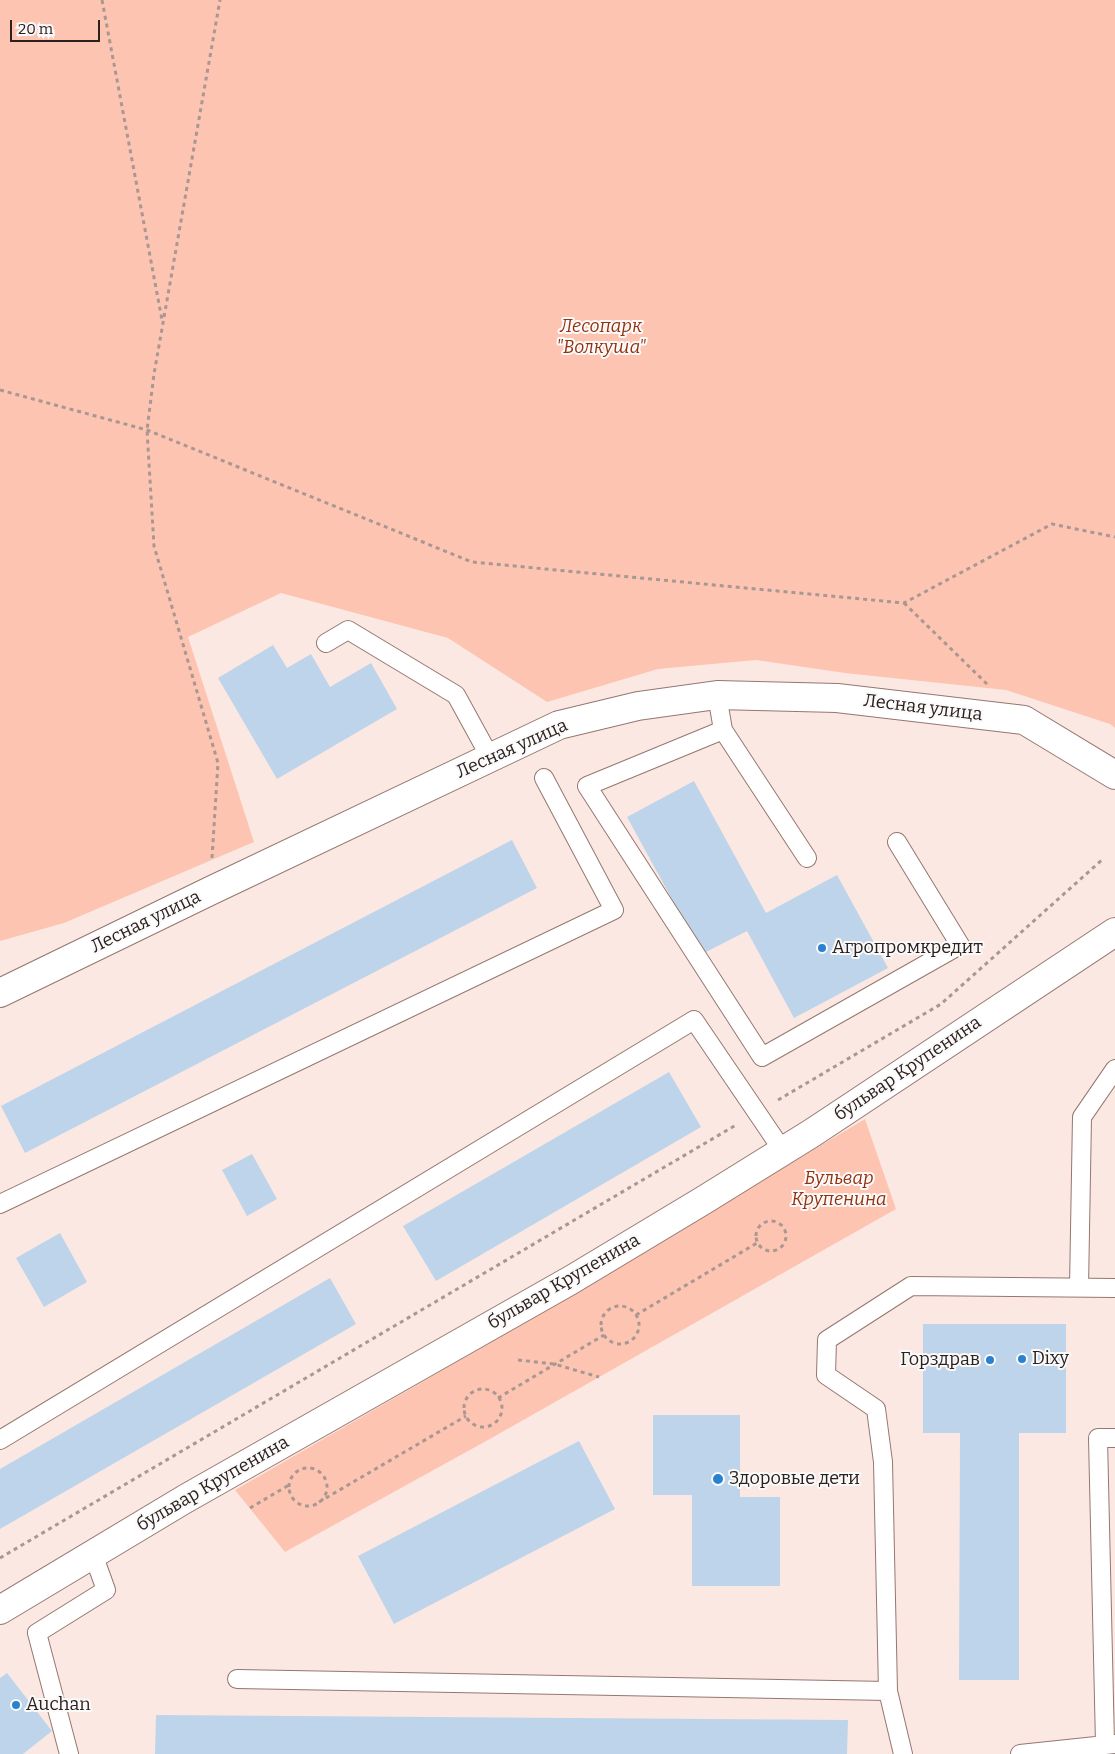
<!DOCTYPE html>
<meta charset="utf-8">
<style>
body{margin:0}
#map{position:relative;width:1115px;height:1754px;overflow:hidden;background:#fce8e2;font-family:Bitter,serif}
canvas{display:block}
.scale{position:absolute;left:10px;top:20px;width:90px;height:22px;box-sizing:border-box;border:2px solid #2d211e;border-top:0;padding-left:6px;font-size:15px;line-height:18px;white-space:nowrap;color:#2d211e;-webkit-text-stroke:4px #fafafa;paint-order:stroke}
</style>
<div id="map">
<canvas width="1115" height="1754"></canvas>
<div class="scale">20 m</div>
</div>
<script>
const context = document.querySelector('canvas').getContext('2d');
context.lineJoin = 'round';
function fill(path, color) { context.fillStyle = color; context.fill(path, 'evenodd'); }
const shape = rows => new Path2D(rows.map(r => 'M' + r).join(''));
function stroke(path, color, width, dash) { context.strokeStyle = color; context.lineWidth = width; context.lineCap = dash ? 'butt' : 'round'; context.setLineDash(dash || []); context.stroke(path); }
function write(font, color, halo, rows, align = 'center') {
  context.font = font + ' Bitter,serif'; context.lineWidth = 4; context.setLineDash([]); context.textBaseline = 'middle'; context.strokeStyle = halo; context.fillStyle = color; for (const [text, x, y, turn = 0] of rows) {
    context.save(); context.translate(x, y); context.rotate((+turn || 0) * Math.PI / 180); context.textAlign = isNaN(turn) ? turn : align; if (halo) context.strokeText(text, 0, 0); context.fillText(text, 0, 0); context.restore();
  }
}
fill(shape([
 [0,0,1115,0,1115,728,1110,724,1006,690,845,673,756,660,658,669,547,702,448,638,281,593,188,637,254,842,64,923,0,941],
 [865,1119,896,1209,488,1440,285,1552,235,1490,507,1333]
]), '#fec4b2');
fill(shape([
 [273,645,287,668,311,654,330,687,371,663,397,709,277,779,218,678],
 [694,781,766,913,837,875,888,968,794,1018,747,931,702,954,627,817],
 [512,840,537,888,25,1153,1,1106],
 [669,1072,701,1127,436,1281,403,1226],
 [252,1154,277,1199,247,1216,222,1170],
 [60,1233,87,1282,44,1307,16,1258],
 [330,1278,356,1324,0,1529,0,1469],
 [923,1324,1066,1324,1066,1433,1019,1433,1019,1680,959,1680,960,1433,923,1433],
 [653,1415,740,1415,740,1497,780,1497,780,1586,692,1586,692,1495,653,1495],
 [579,1441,615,1509,394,1624,358,1556],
 [7,1673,52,1731,23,1754,0,1754,0,1678],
 [156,1715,848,1720,847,1754,155,1754]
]), '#bed4ea');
const service = shape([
 [326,643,348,630,456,695,490,757],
 [717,695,723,730,807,858],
 [723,730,587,786,762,1057,960,945,897,842],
 [0,1204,614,910,544,778],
 [1079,1287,1082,1117,1115,1069],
 [0,1440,694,1020,783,1151],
 [237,1679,888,1691,903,1754],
 [888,1691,883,1462,876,1409,826,1375,827,1340,911,1286,1115,1288],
 [1105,1744,1098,1438,1115,1438],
 [69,1754,37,1633,106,1590,93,1554],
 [1020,1754,1115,1744]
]);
const tertiary = shape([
 [0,993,210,891,559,725,638,706,717,695,837,698,1024,720,1115,775],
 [0,1610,185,1499,571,1280,704,1200,812,1133,1115,932]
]);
stroke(service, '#94776f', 20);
stroke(tertiary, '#94776f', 30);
stroke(shape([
 [102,0,162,320],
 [0,390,147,430,472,562,904,603,1052,524,1115,537],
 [904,603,988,685],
 [212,858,218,763,154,546,147,430,154,374,220,0],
 [778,1100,941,1004,1103,859],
 '756 1236a15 15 0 1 1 30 0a15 15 0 1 1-30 0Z',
 '601 1325a19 19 0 1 1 38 0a19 19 0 1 1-38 0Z',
 [636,1315,757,1243],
 [518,1360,554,1364,599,1377],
 '464 1408a19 19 0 1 1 38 0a19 19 0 1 1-38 0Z',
 [498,1398,604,1335],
 '289 1487a19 19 0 1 1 38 0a19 19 0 1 1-38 0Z',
 [319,1502,466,1416],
 [250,1508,289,1485],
 [0,1558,736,1125]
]), '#a89792', 3, [4, 4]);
stroke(service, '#fff', 18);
stroke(tertiary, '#fff', 28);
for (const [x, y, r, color] of [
 [822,948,5,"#2982d0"],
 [1022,1359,5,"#2982d0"],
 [990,1360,5,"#2982d0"],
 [718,1479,6,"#2982d0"],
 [16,1705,5,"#2982d0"]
]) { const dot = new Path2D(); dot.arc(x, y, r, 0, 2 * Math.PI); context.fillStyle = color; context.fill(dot); stroke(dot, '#fafafa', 2); }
write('italic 18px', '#93310e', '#fafafa', [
 ["Лесопарк",601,327],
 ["\"Волкуша\"",601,348],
 ["Бульвар",839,1179],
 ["Крупенина",839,1200]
]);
write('18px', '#2d211e', '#fafafa', [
 ["Лесная улица",923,708,7],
 ["Лесная улица",512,749,-24],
 ["Лесная улица",146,922,-26],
 ["бульвар Крупенина",908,1069,-34],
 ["бульвар Крупенина",564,1282,-30],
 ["бульвар Крупенина",213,1484,-30]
]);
write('18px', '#2d211e', '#fafafa', [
 ["Агропромкредит",832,948],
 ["Dixy",1032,1359],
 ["Горздрав",980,1360,"right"],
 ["Здоровые дети",729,1479],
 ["Auchan",26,1705]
], 'left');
</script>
